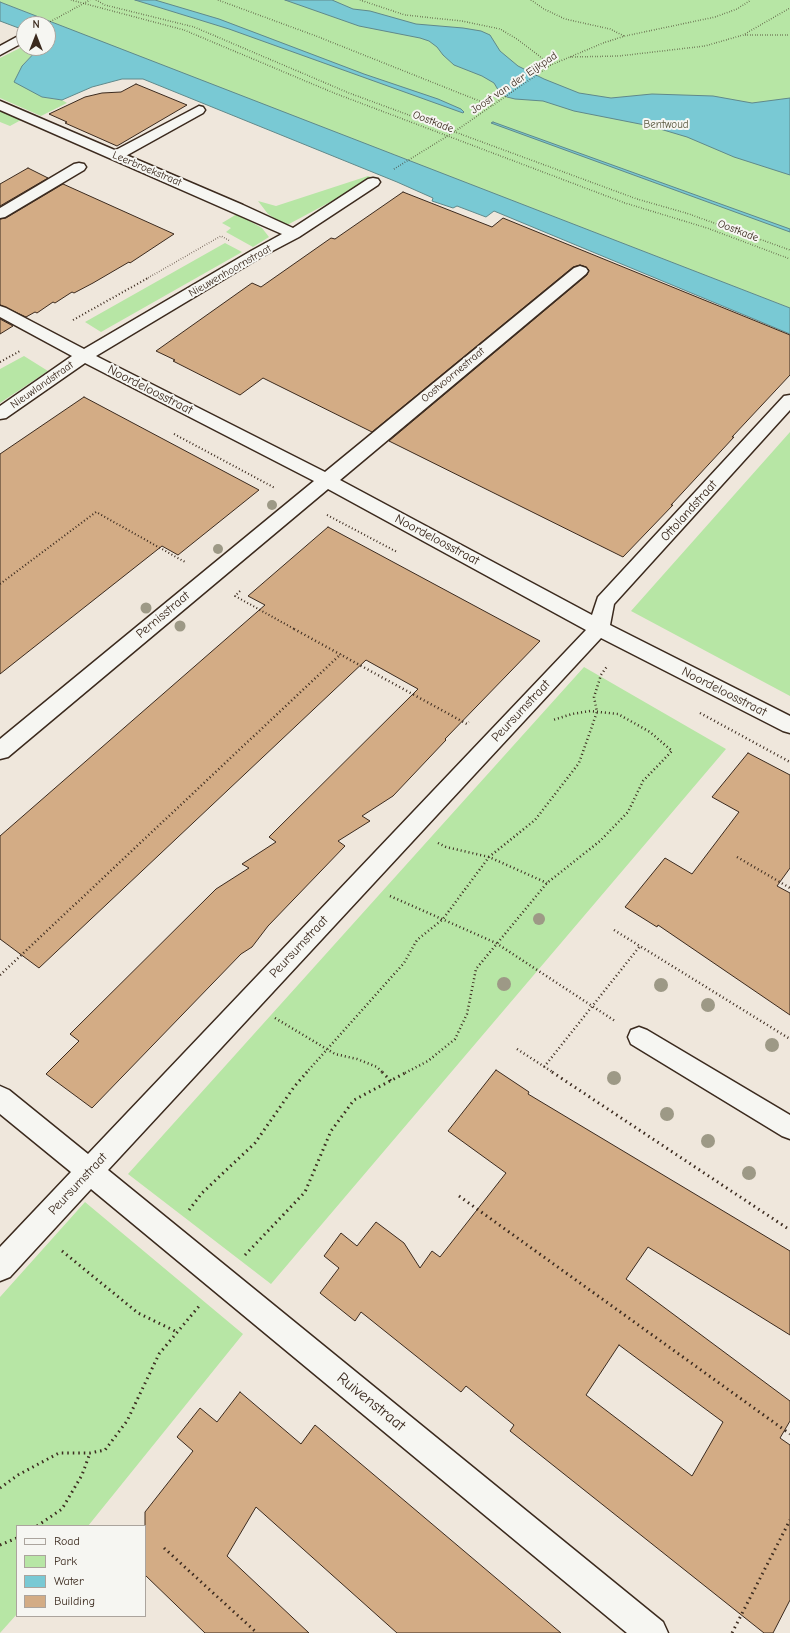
<!DOCTYPE html>
<style>
body{margin:0}
#map{position:relative;width:790px;height:1633px;overflow:hidden;background:#efe7dc;font-family:"Comic Neue",sans-serif}
canvas{display:block}
.legend{position:absolute;left:16px;top:1525px;width:130px;height:92px;box-sizing:border-box;background:#f6f6f2;border:1px solid #aba49d;margin:0;padding:5px 7px;list-style:none;font-size:12px;color:#3b2a1e}
.legend li{display:flex;align-items:center;gap:8px;height:20px}
.legend b{width:20px;border:1px solid #aba49d}
.north{position:absolute;left:16px;top:16px;width:40px;height:40px;box-sizing:border-box;background:#f6f6f2;border:1px solid #aba49d;border-radius:50%;rotate:0deg;font-size:11px;font-weight:700;line-height:16px;text-align:center;color:#3b2a1e}
.north::after{content:'';display:block;margin:auto;width:14px;height:18px;background:#3b2a1e;clip-path:polygon(50% 0,100% 100%,50% 72%,0 100%)}
</style>
<div id="map">
<canvas width="790" height="1633"></canvas>
<ul class="legend">
<li><b style="height:5px;background:#f6f6f2"></b>Road</li>
<li><b style="height:11px;background:#b7e6a5"></b>Park</li>
<li><b style="height:11px;background:#79c9d4"></b>Water</li>
<li><b style="height:11px;background:#d3ac85"></b>Building</li>
</ul>
<div class="north">N</div>
</div>
<script>
const context = document.querySelector('canvas').getContext('2d');
context.lineJoin = 'round';
function fill(path, color) { context.fillStyle = color; context.fill(path, 'evenodd'); }
const shape = rows => new Path2D(rows.map(r => 'M' + r).join(''));
function stroke(path, color, width, dash) { context.strokeStyle = color; context.lineWidth = width; context.lineCap = dash ? 'butt' : 'round'; context.setLineDash(dash || []); context.stroke(path); }
function write(font, color, halo, rows, align = 'center') {
  context.font = font + ' "Comic Neue",sans-serif'; context.lineWidth = 4; context.setLineDash([]); context.textBaseline = 'middle'; context.strokeStyle = halo; context.fillStyle = color; for (const [text, x, y, turn = 0] of rows) {
    context.save(); context.translate(x, y); context.rotate((+turn || 0) * Math.PI / 180); context.textAlign = isNaN(turn) ? turn : align; if (halo) context.strokeText(text, 0, 0); context.fillText(text, 0, 0); context.restore();
  }
}
fill(shape([
 [0,0,790,0,790,308,136,56,0,2],
 [24,46,24,48,39,48,22,66,42,97,62,100,67,103,41,116,0,98,0,58],
 [0,110,21,120,10,126,0,122],
 [368,176,375,178,289,224,283,224,268,214,258,201,276,206],
 [237,214,262,228,269,237,253,247,226,232,231,228,222,223],
 [225,243,242,252,101,332,85,322],
 [24,356,48,371,0,403,0,369],
 [790,432,790,696,631,611],
 [584,667,726,749,271,1284,128,1174],
 [85,1202,243,1334,88,1526,17,1526,17,1614,0,1633,0,1297]
]), '#b7e6a5');
const water = shape([
 [135,0,155,0,219,19,364,74,438,99,461,109,464,112,463,113,229,29,135,0],
 [285,0,332,0,353,9,370,11,416,24,463,28,481,31,490,35,500,51,518,66,544,79,579,93,611,98,652,94,713,96,752,103,790,98,790,175,734,157,687,137,650,126,574,111,543,101,515,99,507,97,500,93,494,83,482,76,454,65,443,55,437,47,429,41,420,38,359,26,285,0],
 [0,2,790,308,790,334,494,211,486,217,457,206,453,208,432,201,433,198,397,182,143,79,122,79,92,87,62,100,42,97,14,82,22,66,39,48,48,48,48,24,24,24,24,30,0,21,0,2],
 [493,122,790,229,790,232,491,123,493,122]
]);
fill(water, '#79c9d4');
stroke(water, '#60898b', 1);
const building = shape([
 [136,84,187,105,117,146,65,123,67,122,49,114,85,97,102,93,121,92,136,84],
 [28,168,48,178,0,206,0,184,28,168],
 [63,184,174,234,130,263,129,262,93,283,74,293,72,292,55,303,53,302,37,313,35,312,26,317,0,305,0,219,6,218,63,184],
 [403,192,492,227,503,218,790,335,790,375,732,437,734,437,671,505,673,505,623,557,389,441,587,275,589,270,586,267,580,265,573,267,372,432,263,378,240,395,173,361,175,360,156,351,252,283,261,287,331,238,335,239,403,192],
 [0,319,13,326,0,334,0,319],
 [84,397,259,490,178,555,162,546,0,674,0,454,84,397],
 [328,527,540,641,445,739,446,740,393,796,362,816,370,821,338,841,345,846,268,926,252,947,241,954,92,1108,46,1074,79,1041,70,1034,216,889,249,868,242,864,276,842,269,837,418,689,366,660,39,968,0,939,0,836,265,605,248,596,328,527],
 [748,753,790,775,790,868,777,886,790,893,790,1015,658,925,657,927,625,907,665,858,692,874,739,812,712,797,748,753],
 [496,1070,529,1092,528,1094,790,1251,790,1335,648,1247,626,1279,790,1401,790,1421,780,1438,790,1445,790,1600,773,1633,764,1633,510,1431,514,1425,466,1386,461,1392,361,1312,355,1321,320,1293,339,1268,324,1256,341,1233,357,1246,376,1222,404,1243,420,1268,432,1251,440,1257,506,1173,448,1131,496,1070],
 [619,1345,723,1422,692,1476,586,1395,619,1345],
 [240,1392,301,1444,315,1425,561,1633,397,1633,256,1507,227,1556,309,1633,205,1633,145,1575,145,1512,193,1451,177,1437,200,1408,217,1422,240,1392]
]);
fill(building, '#d3ac85');
stroke(building, '#3b2a1e', 1);
const service = shape([
 [199,106,203,107,205,110,203,113,122,158,117,159,112,158,111,155,112,152,199,106],
 [79,163,84,164,86,167,84,170,5,217,0,218,0,208,74,164,79,163],
 [639,1027,647,1030,790,1115,790,1139,782,1136,631,1044,628,1037,631,1030,639,1027]
]);
const minor = shape([
 [22,34,24,35,24,42,0,55,0,46,22,34],
 [0,101,243,205,293,228,368,179,373,178,378,179,380,182,378,185,299,237,261,257,96,356,325,472,574,268,580,266,586,268,588,271,586,274,340,480,592,615,598,597,784,396,790,395,790,410,614,604,610,625,790,716,790,733,783,731,601,638,108,1170,663,1622,668,1633,627,1633,91,1189,10,1277,0,1281,0,1247,71,1172,0,1114,0,1086,9,1090,88,1154,586,630,328,489,8,757,0,759,0,739,314,481,85,363,6,418,0,419,0,406,72,356,0,317,0,306,6,308,84,349,251,251,282,234,0,110,0,101]
]);
stroke(service, '#3b2a1e', 3);
stroke(minor, '#3b2a1e', 3);
stroke(shape([
 [71,0,184,30,334,93,625,203,707,228,790,259],
 [96,0,105,5,194,27,349,93,637,199,686,213,790,250],
 [218,0,316,36,492,106],
 [360,0,405,15,462,21,500,29,517,39,551,65],
 [531,0,544,9,565,19,610,29,624,36],
 [46,24,90,0],
 [745,35,790,35],
 [570,57,619,56,705,46,743,35,790,8],
 [394,169,454,132,551,65,603,43,625,36,715,17,737,9,751,0],
 [146,279,221,236,230,241]
]), '#3b2a1e', 1.5, [0.5, 2]);
stroke(shape([
 [73,320,148,278],
 [0,362,20,351],
 [174,434,275,488],
 [327,515,397,552],
 [0,584,96,512,185,562],
 [240,591,235,596,296,630]
]), '#3b2a1e', 2, [1, 2.5]);
stroke(shape([
 [294,629,467,724,469,722],
 [700,713,790,762],
 [438,843,446,847,489,857,547,883],
 [737,857,790,888],
 [390,896,496,943,615,1021],
 [614,930,790,1039],
 [0,975,341,654],
 [275,1018,335,1054,357,1059,377,1067,383,1073],
 [517,1049,554,1073],
 [544,1067,640,946],
 [306,1073,404,963,417,940,443,919,489,857,535,820,579,763,597,712,594,697,601,675,608,665],
 [405,1073,428,1061,455,1039,467,1014,476,969,547,883,600,841,628,812,643,781,672,751,650,732,618,714,590,711,572,714,553,720]
]), '#3b2a1e', 2.5, [1, 3]);
stroke(shape([
 [382,1072,391,1081],
 [552,1072,790,1230],
 [459,1196,790,1434],
 [189,1210,202,1193,255,1143,294,1087,307,1072],
 [62,1251,138,1313,177,1332],
 [245,1255,305,1192,331,1131,354,1100,407,1072],
 [0,1488,18,1475,59,1453,90,1453,105,1450,127,1421,159,1354,200,1305],
 [37,1526,62,1509,82,1475,90,1453],
 [0,1545,17,1538],
 [164,1548,257,1633],
 [732,1633,790,1520]
]), '#3b2a1e', 3, [1.5, 4]);
fill(service, '#f6f6f2');
fill(minor, '#f6f6f2');
context.fillStyle = '#9d9986';
for (const [x, y, r] of [
 [272,505,5],
 [218,549,5],
 [146,608,5.5],
 [180,626,5.5],
 [539,919,6],
 [504,984,7],
 [661,985,7],
 [708,1005,7],
 [772,1045,7],
 [614,1078,7],
 [667,1114,7],
 [708,1141,7],
 [749,1173,7]
]) { context.beginPath(); context.arc(x, y, r, 0, 2 * Math.PI); context.fill(); }
write('11px', '#3b2a1e', '#f6f6f2', [
 ["Joost van der Eijkpad",514,83,-34],
 ["Oostkade",433,122,21],
 ["Leerbroekstraat",147,169,23],
 ["Oostkade",738,231,21],
 ["Nieuwenhoornstraat",230,271,-30],
 ["Oostvoornestraat",453,375,-40],
 ["Nieuwlandstraat",42,385,-35]
]);
write('11px', '#5a5940', '#f6f6f2', [
 ["Bentwoud",666,125]
]);
write('13px', '#3b2a1e', '#f6f6f2', [
 ["Noordeloosstraat",150,390,27],
 ["Ottolandstraat",689,511,-48],
 ["Noordeloosstraat",437,540,28],
 ["Pernisstraat",163,615,-40],
 ["Noordeloosstraat",724,692,27],
 ["Peursumstraat",521,711,-47],
 ["Peursumstraat",299,947,-47],
 ["Peursumstraat",78,1184,-47]
]);
write('16px', '#3b2a1e', '#f6f6f2', [
 ["Ruivenstraat",371,1402,39]
]);
</script>
